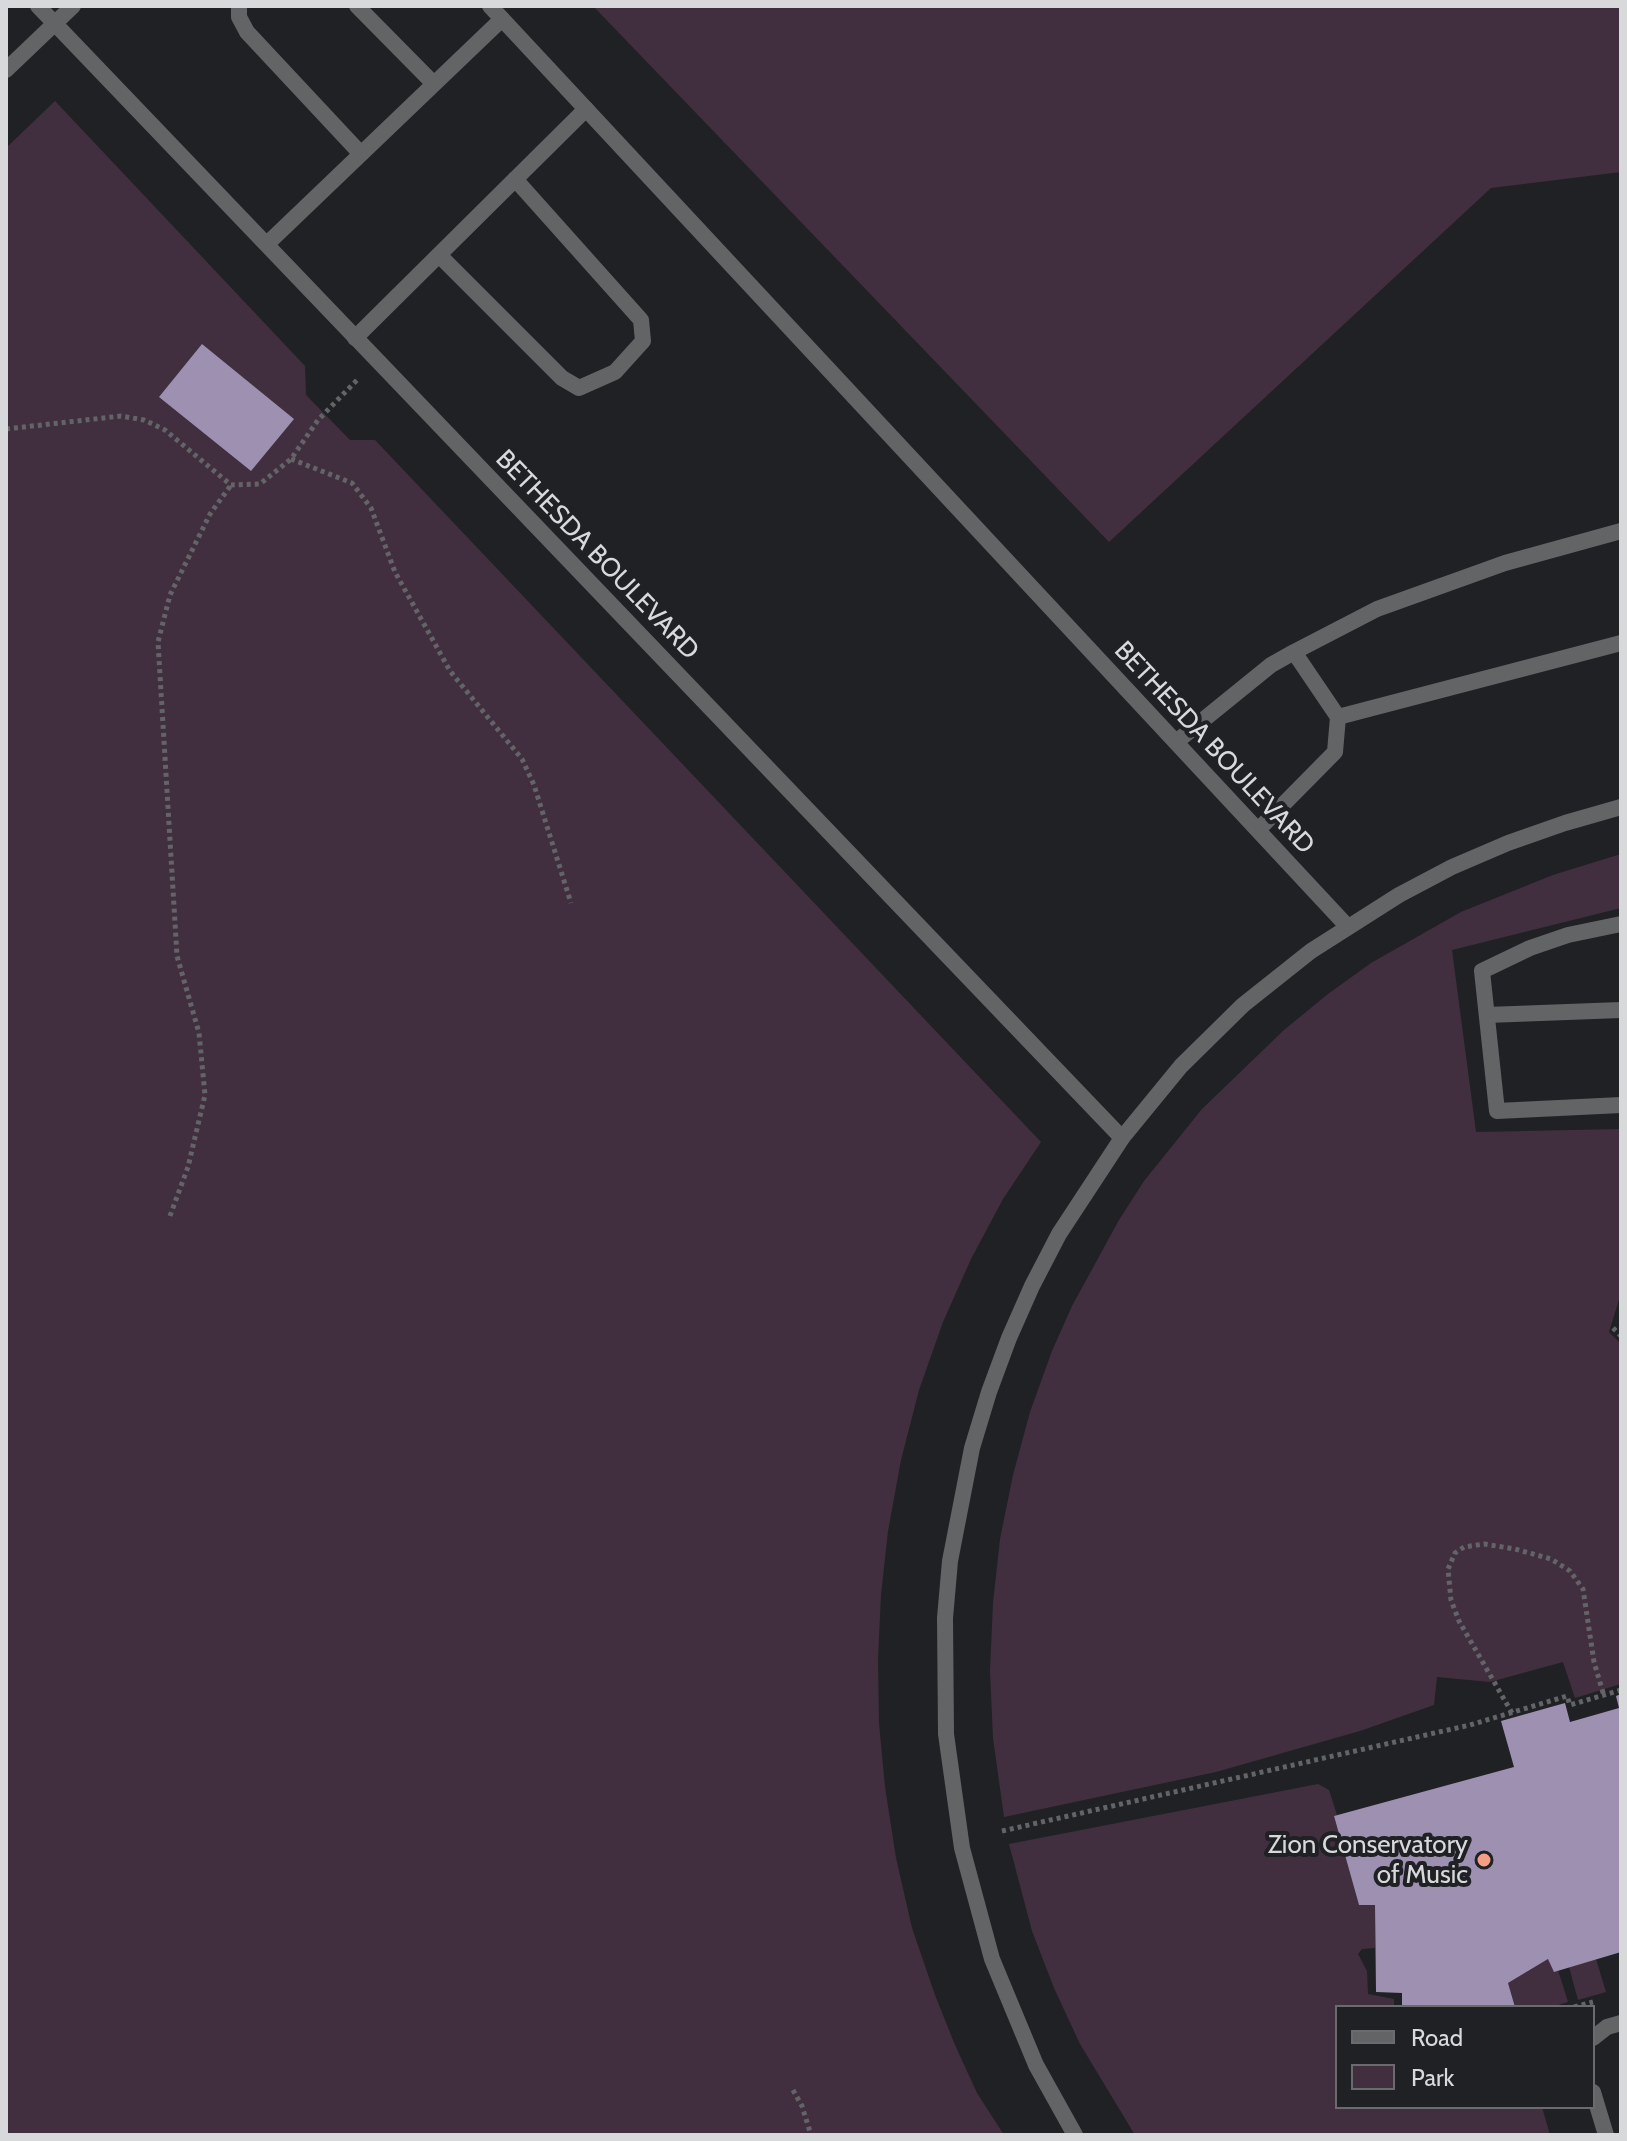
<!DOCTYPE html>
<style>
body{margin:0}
#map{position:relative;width:1627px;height:2141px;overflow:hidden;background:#202125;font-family:Cabin,sans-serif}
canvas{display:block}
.frame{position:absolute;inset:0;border:8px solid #d8d9db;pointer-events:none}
.legend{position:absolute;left:1335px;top:2005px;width:260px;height:104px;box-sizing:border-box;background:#202125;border:2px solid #6a6b6e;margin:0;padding:10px 14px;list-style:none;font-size:24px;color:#d8d9db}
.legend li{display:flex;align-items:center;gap:16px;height:40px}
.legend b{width:40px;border:2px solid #6a6b6e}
</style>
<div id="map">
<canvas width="1627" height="2141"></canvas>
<div class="frame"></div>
<ul class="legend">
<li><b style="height:10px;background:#626465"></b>Road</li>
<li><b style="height:22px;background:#412f40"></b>Park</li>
</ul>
</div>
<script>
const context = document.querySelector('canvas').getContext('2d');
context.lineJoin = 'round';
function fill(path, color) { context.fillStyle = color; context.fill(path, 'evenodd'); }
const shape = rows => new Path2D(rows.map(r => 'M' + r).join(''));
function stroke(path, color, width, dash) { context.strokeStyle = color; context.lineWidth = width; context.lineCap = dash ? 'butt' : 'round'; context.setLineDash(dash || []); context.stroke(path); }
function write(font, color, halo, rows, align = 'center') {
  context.font = font + ' Cabin,sans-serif'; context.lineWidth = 8; context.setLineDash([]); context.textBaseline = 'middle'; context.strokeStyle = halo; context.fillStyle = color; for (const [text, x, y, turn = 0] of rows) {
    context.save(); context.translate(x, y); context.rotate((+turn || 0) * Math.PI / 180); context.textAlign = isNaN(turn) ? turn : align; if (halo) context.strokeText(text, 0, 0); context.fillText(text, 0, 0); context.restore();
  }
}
fill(shape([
 [593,6,1621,6,1621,172,1491,188,1109,542],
 [55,101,305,366,306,395,350,440,375,440,1041,1142,1003,1199,971,1259,943,1322,919,1390,901,1460,888,1531,881,1595,878,1659,879,1723,885,1787,896,1858,912,1928,935,1995,955,2045,977,2093,1004,2135,6,2135,6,148],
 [1621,854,1621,908,1452,950,1476,1132,1621,1129,1621,1293,1609,1332,1621,1344,1621,1684,1575,1698,1563,1662,1490,1682,1437,1677,1434,1705,1360,1731,1216,1772,1004,1817,993,1738,990,1671,993,1603,1000,1539,1013,1475,1030,1412,1052,1351,1072,1306,1119,1220,1144,1181,1202,1109,1284,1030,1328,994,1371,963,1461,912,1553,875],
 [1318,1784,1329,1790,1337,1815,1334,1816,1359,1905,1375,1905,1375,1948,1362,1949,1358,1954,1367,1971,1368,1994,1394,1999,1394,2007,1337,2007,1337,2107,1542,2107,1550,2135,1135,2135,1080,2044,1054,1988,1032,1931,1009,1844],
 [1548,1959,1558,1970,1568,2002,1552,2007,1515,2007,1508,1983],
 [1596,1959,1606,1992,1578,2000,1569,1967]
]), '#412f40');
fill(shape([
 [202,344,294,419,251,471,159,397],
 [1621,1694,1621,1952,1554,1972,1548,1959,1508,1983,1515,2007,1402,2007,1402,1993,1376,1992,1375,1905,1359,1905,1334,1816,1514,1767,1501,1721,1565,1703,1570,1722,1619,1708,1616,1696]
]), '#9e90b1');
stroke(shape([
 [6,429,121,416,144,420,165,430,231,485,260,484,291,459,318,420,359,378],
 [291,459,352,483,371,508,395,572,450,671,522,759,534,785,571,903],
 [170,1216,188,1167,205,1095,199,1033,177,956,158,642,170,595,210,514,231,485],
 [1613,1328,1621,1336],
 [1512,1713,1459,1621,1451,1600,1448,1569,1455,1553,1464,1547,1484,1544,1515,1549,1551,1559,1570,1571,1583,1589,1594,1662,1604,1696],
 [1002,1831,1470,1725,1567,1696,1570,1705,1621,1690],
 [1574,2007,1593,2002],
 [793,2090,802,2106,811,2135]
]), '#636467', 5, [4, 4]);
stroke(shape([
 [239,6,239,17,247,32,361,154],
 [357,6,434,84],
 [267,244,502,19],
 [439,255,562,378,579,388,615,372,643,341,641,320,515,179],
 [355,338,586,109],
 [1294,652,1377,609,1505,563,1621,531],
 [1338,717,1621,643],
 [1176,742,1271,665,1294,652,1338,717,1335,752,1258,830],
 [1621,924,1568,935,1530,948,1482,971,1497,1111,1621,1105],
 [1487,1015,1621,1010],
 [1593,2038,1607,2027,1621,2023],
 [1593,2092,1606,2135]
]), '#626465', 16);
stroke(shape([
 [38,6,1122,1138],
 [490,6,1347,926]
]), '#626465', 16);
stroke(shape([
 [6,70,73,6],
 [1075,2135,1036,2065,992,1959,962,1848,946,1734,945,1618,950,1561,972,1448,989,1392,1009,1338,1032,1286,1059,1234,1122,1138,1181,1066,1243,1005,1311,951,1399,895,1452,867,1508,843,1565,823,1621,807]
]), '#626465', 16);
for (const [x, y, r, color] of [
 [1484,1860,8,"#f39f86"]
]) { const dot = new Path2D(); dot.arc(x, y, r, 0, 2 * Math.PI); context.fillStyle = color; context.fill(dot); stroke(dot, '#202125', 3); }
write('26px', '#d8d9db', '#202125', [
 ["BETHESDA BOULEVARD",597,555,46],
 ["BETHESDA BOULEVARD",1214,748,47]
]);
write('26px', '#d8d9db', '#202125', [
 ["Zion Conservatory",1468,1845],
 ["of Music",1468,1875]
], 'right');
</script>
